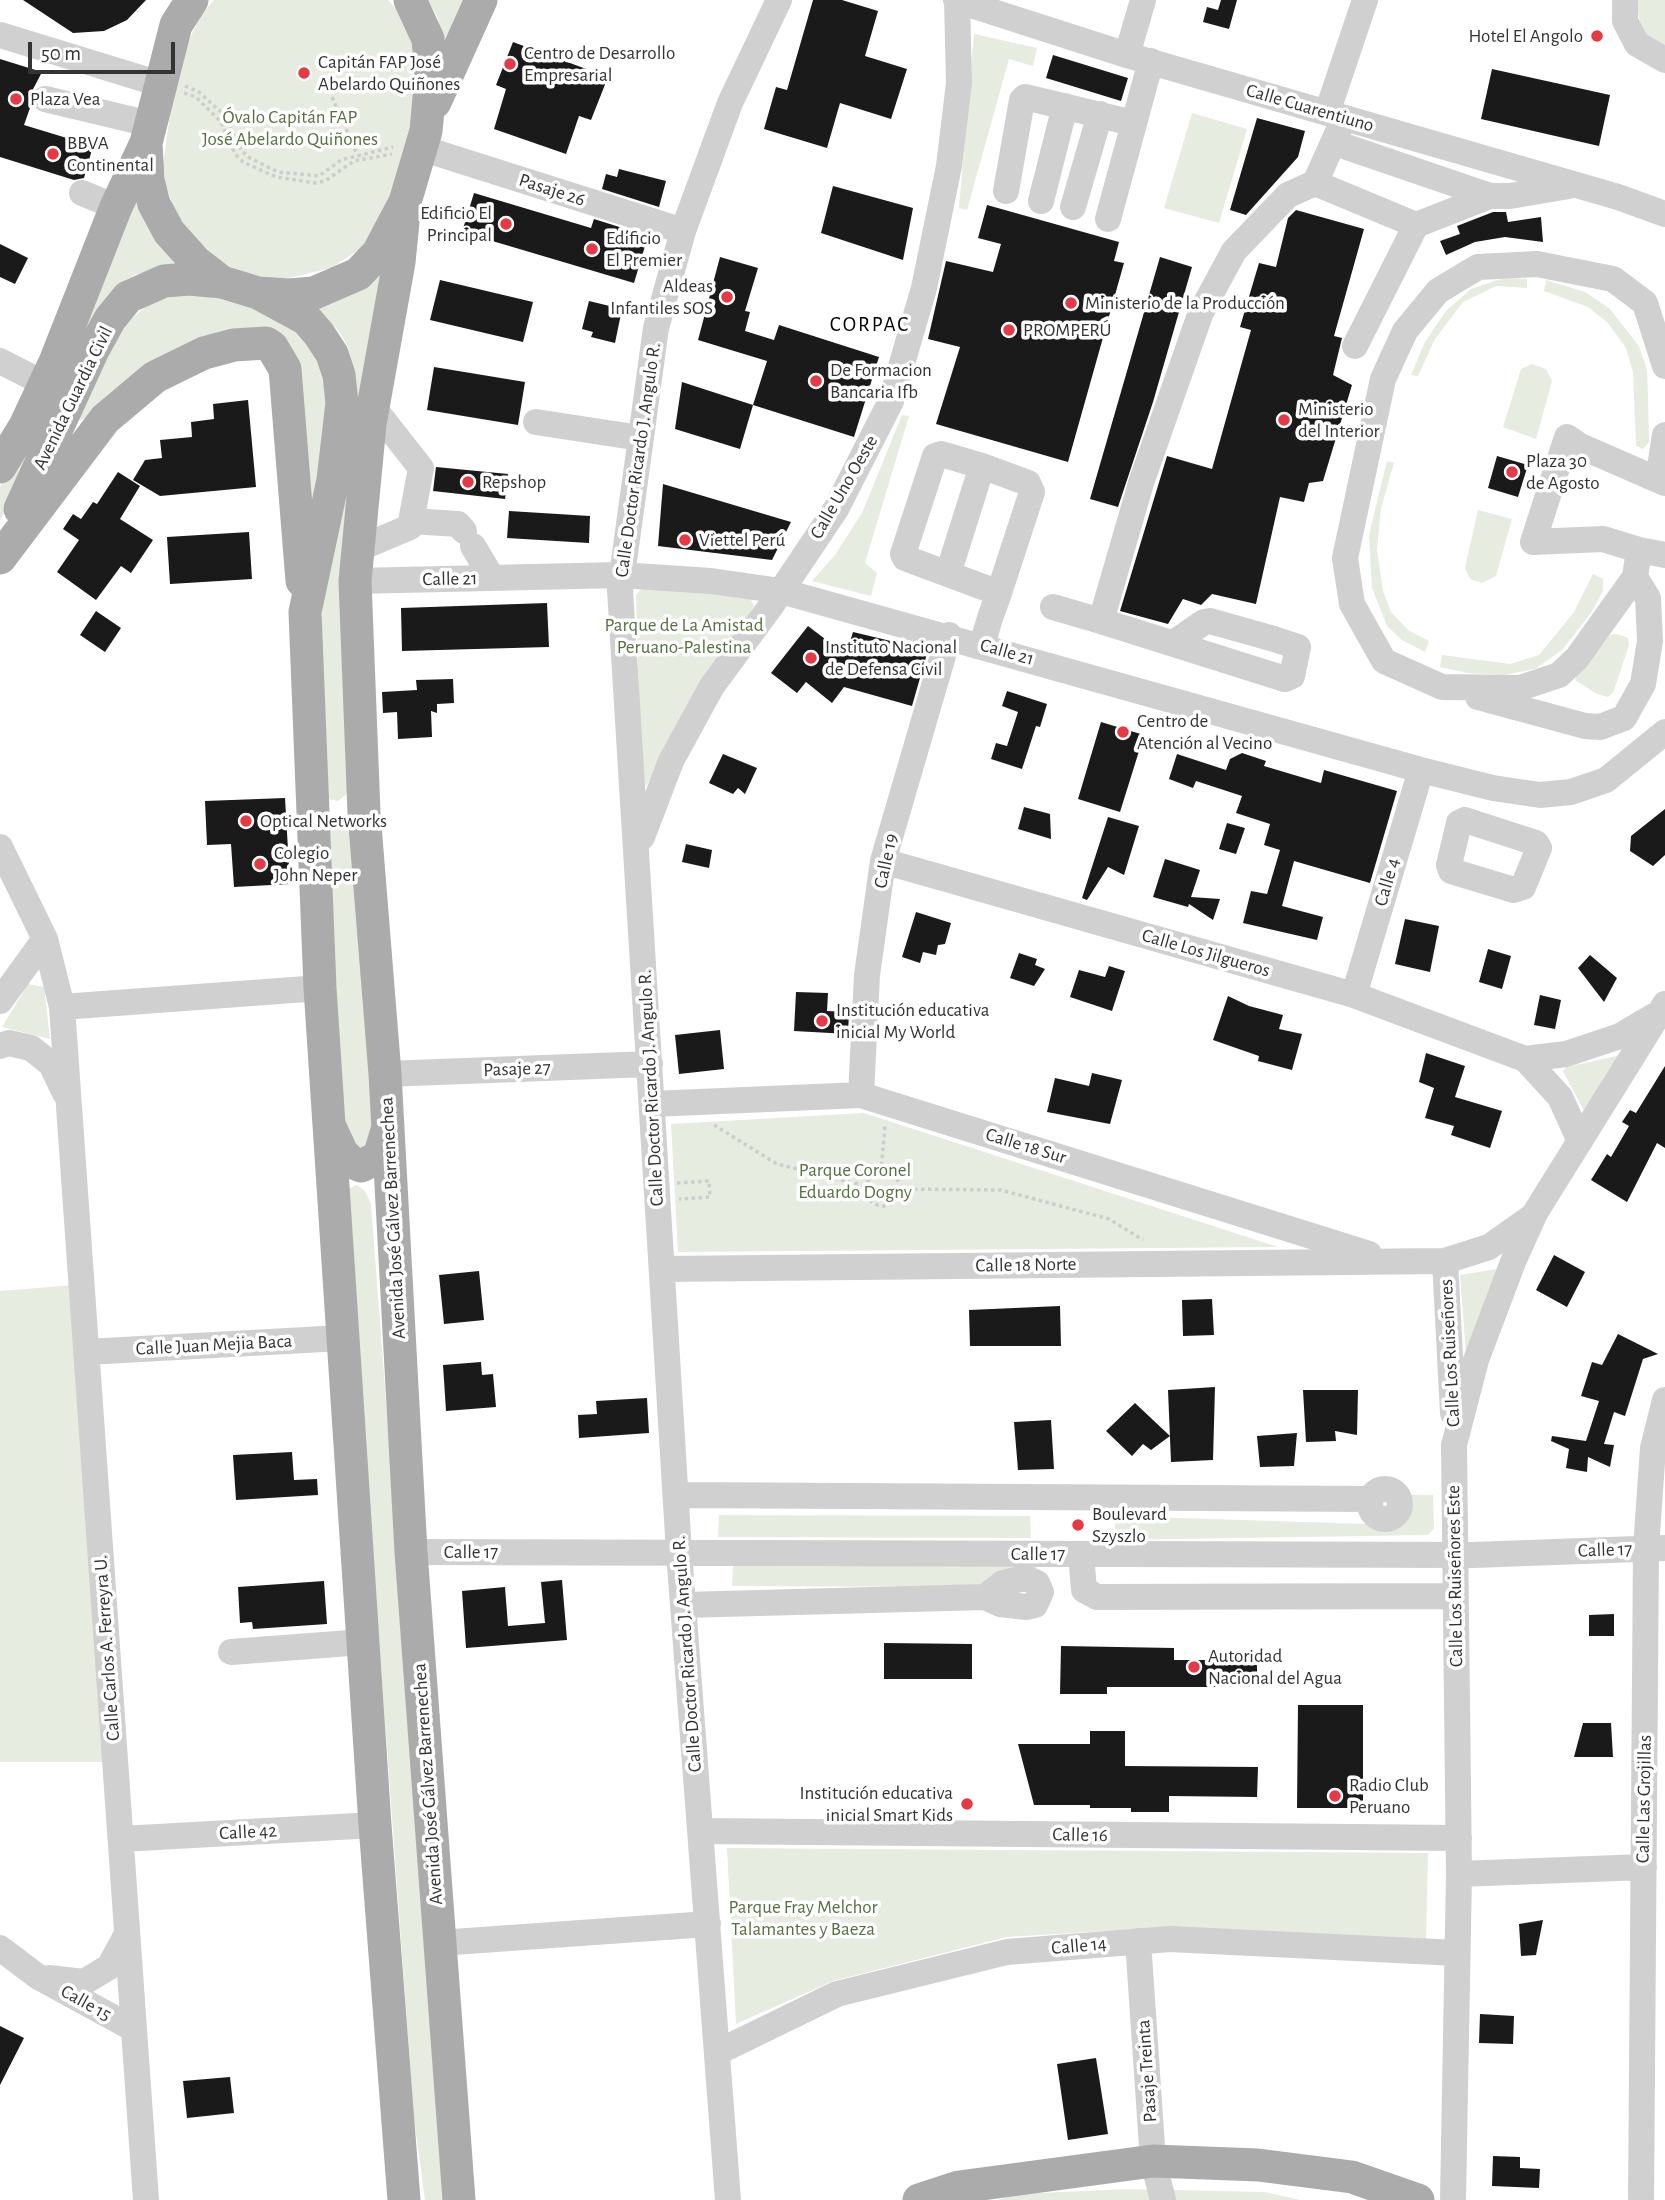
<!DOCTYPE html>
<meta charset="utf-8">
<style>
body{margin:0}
#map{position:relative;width:1665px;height:2200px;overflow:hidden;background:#fff;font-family:"Alegreya Sans",sans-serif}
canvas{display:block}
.scale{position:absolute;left:28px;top:42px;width:147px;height:32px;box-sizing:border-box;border:4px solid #333;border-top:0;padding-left:9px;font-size:21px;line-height:24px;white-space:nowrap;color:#333;-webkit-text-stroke:5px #fff;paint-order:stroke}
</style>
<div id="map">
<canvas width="1665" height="2200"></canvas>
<div class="scale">50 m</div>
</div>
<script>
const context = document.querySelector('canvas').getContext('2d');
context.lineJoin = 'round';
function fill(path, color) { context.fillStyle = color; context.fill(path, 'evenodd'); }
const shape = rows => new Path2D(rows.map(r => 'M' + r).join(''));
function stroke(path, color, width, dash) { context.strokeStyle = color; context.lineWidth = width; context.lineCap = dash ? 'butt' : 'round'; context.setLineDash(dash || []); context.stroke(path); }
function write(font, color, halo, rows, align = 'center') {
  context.font = font + ' "Alegreya Sans",sans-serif'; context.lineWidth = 7; context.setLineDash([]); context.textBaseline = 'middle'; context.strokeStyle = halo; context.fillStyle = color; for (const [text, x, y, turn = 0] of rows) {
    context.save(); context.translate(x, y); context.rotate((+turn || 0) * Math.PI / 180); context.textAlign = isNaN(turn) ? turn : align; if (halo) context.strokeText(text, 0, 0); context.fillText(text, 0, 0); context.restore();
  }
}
fill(shape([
 [214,0,388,0,400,13,410,32,422,85,394,200,366,245,331,268,289,278,265,278,236,270,220,261,185,229,174,209,166,184,163,164,171,108,189,40,201,15],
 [427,0,470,0,448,53,437,16],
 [1636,0,1665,0,1665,50,1642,34],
 [974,34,1037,48,1033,66,1009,59,967,210,959,208],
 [1192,113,1247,129,1219,223,1164,208],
 [136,192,186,269,136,274,118,285,0,521,0,487],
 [386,267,353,789,338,801,328,799,319,653,325,577,351,370,348,347,339,331,312,304],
 [1504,278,1527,279,1527,288,1496,286,1463,302,1435,339,1418,376,1411,375,1425,342,1446,311,1471,289],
 [1546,280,1585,292,1609,308,1639,346,1647,370,1648,398,1649,442,1643,449,1636,446,1633,372,1626,348,1608,323,1588,307,1544,291],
 [178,294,224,296,285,321,315,352,331,395,306,543,274,341,78,421,111,341,131,319,154,300],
 [1532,364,1546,369,1552,381,1536,439,1503,427,1521,369],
 [902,415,909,416,865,563,877,573,871,596,812,581,835,555,862,513],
 [1387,461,1394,463,1381,508,1377,550,1383,591,1391,612,1408,630,1429,641,1425,652,1402,640,1387,626,1372,588,1369,535],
 [1478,510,1512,519,1496,576,1482,583,1470,579,1465,568],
 [1593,574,1603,579,1603,591,1591,613,1562,650,1535,669,1504,675,1467,673,1440,667,1442,655,1510,664,1539,655,1574,612],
 [646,584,750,598,754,606,646,786,641,777,636,595],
 [1617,634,1628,638,1629,645,1613,693,1608,697,1597,694,1575,680,1577,675,1610,635],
 [344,827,353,836,381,1126,368,1152,346,1140,323,841,328,831],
 [28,984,44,987,50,1039,2,1027],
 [1617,1056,1619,1061,1585,1113,1563,1071,1566,1067],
 [864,1113,1278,1247,678,1252,671,1124],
 [357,1185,365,1191,371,1204,447,2200,425,2200,414,2118,347,1201,348,1189],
 [1498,1269,1466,1354,1460,1275],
 [75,1285,105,1762,0,1762,0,1291],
 [1408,1495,1433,1495,1434,1528,1428,1535,1115,1540,1115,1516,1399,1525,1408,1515],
 [719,1515,1030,1516,1031,1538,718,1537],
 [1037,1564,1036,1569,969,1587,732,1586,733,1566],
 [727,1848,1428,1853,1426,1941,1171,1927,1007,1937,833,1981,736,2024],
 [1126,2189,1265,2192,1300,2200,997,2200,1020,2194]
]), '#e6ecdf');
fill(shape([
 [23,0,146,0,127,20,104,31,73,33],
 [813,0,842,0,878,11,865,56,907,69,891,119,840,103,827,148,764,129,776,87,787,90],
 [1221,0,1237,0,1229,29,1203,22,1207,7,1218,10],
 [513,42,608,77,591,120,579,116,566,154,494,129,506,89,496,85],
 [1053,55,1128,78,1121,101,1046,78],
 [0,59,42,72,30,95,31,105,24,125,93,146,84,178,74,180,0,157],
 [1492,69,1610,95,1599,146,1481,119],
 [1257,118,1305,131,1298,157,1246,215,1230,210],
 [619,169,666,181,659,207,602,189,606,174,617,177],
 [833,186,913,208,903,260,821,233],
 [474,193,591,228,594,219,648,236,634,283,462,232],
 [987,205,1119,242,1114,261,1124,263,1068,462,936,424,960,347,928,339,946,261,993,272,1001,244,978,238],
 [1296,210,1364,229,1334,336,1342,338,1333,375,1352,385,1323,481,1309,483,1304,502,1280,497,1256,604,1212,594,1201,605,1183,599,1168,624,1120,611,1167,456,1212,469,1251,330,1240,327,1259,263,1276,267,1288,218],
 [1493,212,1506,212,1508,222,1541,217,1543,242,1505,237,1475,242,1446,255,1440,241,1460,234,1457,226],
 [0,244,28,258,15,284,0,277],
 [720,257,758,268,745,311,750,312,745,331,774,340,779,325,879,357,854,437,753,405,767,361,698,340],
 [1160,257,1192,267,1153,402,1118,507,1090,499],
 [440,280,533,302,523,342,430,320],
 [589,301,622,309,615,343,591,337,593,332,582,329],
 [434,367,525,382,518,425,427,410],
 [682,382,753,405,740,449,675,429],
 [248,400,256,487,160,496,133,480,145,460,162,458,160,440,192,437,191,422,214,419,213,404],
 [1497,456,1528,465,1518,497,1488,488],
 [436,467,508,474,505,499,433,491],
 [118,472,140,486,120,519,153,540,131,573,121,566,96,600,57,572,79,540,63,529,73,514,81,519,93,502,97,504],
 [663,484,791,522,772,560,658,546],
 [509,511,590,516,589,543,507,538],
 [249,532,252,579,170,584,167,537],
 [547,603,549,647,402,651,401,608],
 [96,611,121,628,105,652,80,635],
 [808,626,846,655,853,632,920,648,926,657,912,706,844,687,832,703,806,682,797,693,771,673],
 [453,679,454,703,437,704,437,713,431,711,432,737,398,739,397,712,383,713,382,692,417,690,416,680],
 [1007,691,1047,704,1040,727,1036,726,1022,769,991,759,996,743,1007,746,1018,712,1002,706],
 [1101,722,1144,735,1120,812,1078,799],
 [1242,753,1266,761,1264,766,1321,783,1324,770,1397,791,1370,883,1294,861,1282,906,1323,917,1317,940,1243,923,1251,891,1267,894,1280,850,1264,845,1270,824,1236,813,1242,796,1196,781,1193,788,1169,779,1177,754,1226,770,1230,759],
 [723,754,757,768,745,794,738,788,733,794,709,783],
 [285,798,290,884,234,887,231,844,207,845,205,801],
 [1024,807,1050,814,1051,839,1018,829],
 [1665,809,1665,855,1653,866,1630,851,1631,836],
 [1108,817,1139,826,1124,875,1108,867,1087,900,1082,898],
 [1227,823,1245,828,1236,854,1219,849],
 [686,844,712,850,709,868,682,862],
 [1165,859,1200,870,1191,897,1220,899,1213,920,1189,904,1188,907,1153,897],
 [916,912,951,923,945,944,938,945,936,955,923,952,920,963,902,957],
 [1405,919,1439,926,1430,972,1395,964],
 [1488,949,1511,956,1502,989,1479,982],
 [1019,953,1037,959,1035,965,1045,969,1034,986,1010,978],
 [1590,955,1617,978,1604,1002,1578,968],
 [1109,966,1125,971,1112,1011,1070,997,1079,970,1105,977],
 [796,992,828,993,827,1011,849,1012,848,1034,794,1031],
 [1540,995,1561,1000,1555,1029,1534,1025],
 [1228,996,1249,1006,1283,1015,1279,1029,1302,1034,1292,1070,1258,1061,1259,1056,1213,1040],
 [720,1030,724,1069,679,1074,675,1035],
 [1426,1053,1465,1066,1455,1097,1502,1111,1490,1148,1451,1135,1454,1126,1425,1118,1434,1088,1419,1082],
 [1665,1066,1665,1148,1657,1143,1627,1202,1591,1180,1607,1154,1611,1157,1629,1126,1622,1122,1630,1110,1636,1113],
 [1092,1073,1122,1080,1110,1124,1047,1112,1055,1078,1089,1086],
 [1554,1255,1585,1272,1567,1307,1536,1290],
 [479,1271,484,1320,444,1324,439,1275],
 [1212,1299,1214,1335,1183,1336,1182,1300],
 [1060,1306,1061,1346,970,1346,969,1310],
 [1618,1334,1658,1354,1643,1359,1625,1416,1614,1412,1604,1444,1614,1445,1610,1467,1588,1457,1587,1472,1566,1468,1569,1449,1551,1441,1552,1436,1586,1441,1599,1401,1581,1396,1592,1362,1602,1365],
 [481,1362,482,1375,493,1374,496,1407,446,1411,443,1365],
 [1215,1387,1213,1460,1171,1462,1168,1390],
 [1303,1390,1358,1390,1357,1435,1335,1431,1336,1441,1306,1442],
 [647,1398,649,1433,579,1438,578,1415,597,1414,596,1401],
 [1135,1403,1170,1436,1151,1450,1143,1444,1132,1456,1106,1431],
 [1051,1420,1054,1469,1018,1470,1014,1422],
 [1297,1433,1294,1466,1260,1467,1257,1436],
 [292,1452,294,1480,317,1479,318,1495,236,1500,233,1455],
 [562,1580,567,1640,466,1648,462,1591,505,1587,508,1626,545,1623,541,1582],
 [324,1581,327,1624,253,1629,252,1622,240,1623,238,1587],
 [1614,1614,1614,1636,1589,1636,1589,1615],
 [884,1643,972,1644,972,1679,884,1679],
 [1061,1646,1174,1648,1174,1660,1257,1660,1257,1687,1107,1687,1107,1694,1060,1694],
 [1298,1705,1363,1705,1363,1808,1297,1808],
 [1583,1723,1611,1723,1613,1757,1574,1757],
 [1090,1731,1125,1731,1125,1766,1258,1767,1257,1797,1169,1796,1169,1812,1131,1812,1131,1808,1090,1808,1090,1805,1034,1805,1018,1744,1090,1744],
 [1543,1920,1536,1955,1521,1956,1519,1924],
 [1480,2014,1514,2016,1513,2044,1479,2043],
 [0,2026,24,2038,0,2085],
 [1096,2058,1108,2134,1068,2140,1057,2064],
 [230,2077,234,2113,187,2118,183,2081],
 [1493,2156,1520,2157,1520,2168,1540,2169,1539,2188,1492,2186]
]), '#1a1a1a');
stroke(shape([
 [185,86,199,92,224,115,241,150,248,157,278,172,319,176,341,160,393,147],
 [184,93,196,97,221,122,235,154,243,162,276,177,315,183,325,181,354,161,392,154],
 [332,97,357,154],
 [714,1125,777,1164,866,1186],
 [881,1172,885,1126],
 '866 1189a17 17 0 1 1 34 0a17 17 0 1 1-34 0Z',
 [677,1183,709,1181,710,1197,679,1199],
 [900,1189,1001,1190,1109,1219,1143,1240]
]), '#cdcdcd', 3.5, [3.5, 3.5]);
stroke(shape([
 [956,0,1127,55,1618,197,1665,214],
 [1625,0,1625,21,1637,44,1665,60],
 [0,35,160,84],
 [1127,55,1143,0],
 [45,99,150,124],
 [1327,113,1365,0],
 [1335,143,1490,196],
 [421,148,683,231],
 [1315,183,1416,225],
 [1006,191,1022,100,1025,97,1133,123],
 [82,193,116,207],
 [1041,201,1065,106],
 [1073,207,1100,114],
 [1108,219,1151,61],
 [1355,346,1416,225,1490,196,1510,196,1569,186],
 [0,361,45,384],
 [1665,366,1645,303,1613,279,1537,264,1478,267,1438,291,1405,331,1383,379,1345,558,1352,604,1384,661,1442,687,1520,688,1559,675,1577,658,1635,577,1639,550,1665,555],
 [536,422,640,438],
 [1665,435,1660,467,1665,474],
 [411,521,458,524,464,531],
 [473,546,492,578],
 [358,549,410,527,421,468,373,407],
 [1639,550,1603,539,1533,542,1567,437,1580,446,1665,483],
 [948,574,982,466],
 [355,581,620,575,711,581,781,591,1421,770,1493,788,1540,795,1571,792,1606,780,1665,732],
 [1053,607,1101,621],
 [1175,642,1204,622,1210,621,1274,639,1298,647,1292,676,1285,679,1101,621,1141,483,1201,312,1234,251,1288,195,1315,183,1344,118],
 [982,645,990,618,999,593,1032,492,1028,483,982,466,941,454,935,456,903,554,905,558,999,593],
 [1478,697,1585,726,1600,727,1624,718,1643,684,1650,641,1648,598,1635,577],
 [1465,820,1536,843,1539,848,1523,887,1514,890,1451,871,1449,865,1459,823,1465,820],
 [642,837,671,761,712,686,771,606,836,509,891,401,924,288,949,166,959,83,957,0],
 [0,847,45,939,62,1007,146,2200],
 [883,861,1354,995,1525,1059,1560,1097,1580,1141],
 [1354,995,1421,770],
 [0,1001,45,939],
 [62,1007,320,988],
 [0,1046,9,1043,31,1048,51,1064,65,1093],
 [1525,1059,1566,1054,1620,1036,1654,1016],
 [385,1074,650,1064],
 [861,1095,867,975,883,861,949,635],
 [652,1104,861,1095,1369,1254],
 [1445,1261,1453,1413],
 [662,1269,1445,1261,1489,1247,1530,1218],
 [86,1352,342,1338],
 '1370 1504a15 15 0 1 1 30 0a15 15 0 1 1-30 0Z',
 [676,1495,1371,1499],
 [411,1552,1473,1555,1665,1548],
 [1081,1554,1084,1590,1097,1597,1455,1596],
 [683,1605,985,1597,1000,1604,1026,1607,1035,1605,1041,1592,1037,1583,1025,1578,1003,1583,985,1597],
 [231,1652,363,1642],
 [701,1831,1459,1838],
 [121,1839,375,1825],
 [1459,1874,1644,1867],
 [1138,1941,1153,2161,1163,2200],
 [439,1943,708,1924],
 [0,1948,37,1976,134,2029],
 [49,1978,84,1982,109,1967,127,1934],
 [718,2052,837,1994,1007,1952,1170,1939,1457,1953],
 [728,2200,679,1552,620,590,656,328,683,231,730,103,779,0],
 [1453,2200,1459,1874,1454,1445,1476,1360,1513,1262,1535,1213,1665,1004],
 [1641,2200,1646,1548,1653,1448,1665,1400]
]), '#d0d0d0', 26);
stroke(shape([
 [192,0,176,25,146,143,148,180,154,204,169,232,196,262,222,282,258,293,289,295,314,293,358,274,378,253,405,202,426,131,431,76,428,39,410,0],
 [435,102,481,0],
 [405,202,399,262,370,424,355,581,364,813,385,1074,411,1552,459,2200],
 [258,293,306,319,319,334,332,354,339,375,342,403,333,480,305,612,320,988,375,1825,404,2200],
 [0,467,25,426,55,362,116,207,145,145],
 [20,509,93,350,110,319,128,297,164,281,189,279,222,282],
 [0,558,105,419,155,377,204,353,234,345,266,343,272,347,285,369,302,581],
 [330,1127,342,1153,351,1162,361,1166,379,1157,388,1127],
 [919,2200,959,2187,1153,2161,1258,2165,1352,2177,1418,2200]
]), '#ababab', 33);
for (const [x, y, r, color] of [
 [1597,36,7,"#e63946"],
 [510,64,7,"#e63946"],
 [304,73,7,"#e63946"],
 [16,99,7,"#e63946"],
 [53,154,7,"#e63946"],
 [506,224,7,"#e63946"],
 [592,249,7,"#e63946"],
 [727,297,7,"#e63946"],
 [1071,303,7,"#e63946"],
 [1009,330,7,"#e63946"],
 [816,381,7,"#e63946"],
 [1284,420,7,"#e63946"],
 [1512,472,7,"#e63946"],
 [468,482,7,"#e63946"],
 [685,540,7,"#e63946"],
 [811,658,7,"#e63946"],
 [1123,732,7,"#e63946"],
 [246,821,7,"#e63946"],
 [260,864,7,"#e63946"],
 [822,1021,7,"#e63946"],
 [1078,1525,7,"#e63946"],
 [1194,1667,7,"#e63946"],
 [1335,1796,7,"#e63946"],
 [967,1804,7,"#e63946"]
]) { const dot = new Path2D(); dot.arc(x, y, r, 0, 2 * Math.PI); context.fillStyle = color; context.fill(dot); stroke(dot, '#fff', 2.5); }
write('19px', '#333', '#fff', [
 ["Hotel El Angolo",1583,36,"right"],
 ["Centro de Desarrollo",524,53],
 ["Empresarial",524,75],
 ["Capitán FAP José",318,62],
 ["Abelardo Quiñones",318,84],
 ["Plaza Vea",30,99],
 ["BBVA",67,143],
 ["Continental",67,165],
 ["Edificio El",492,213,"right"],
 ["Principal",492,235,"right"],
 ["Edificio",606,238],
 ["El Premier",606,260],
 ["Aldeas",713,286,"right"],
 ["Infantiles SOS",713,308,"right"],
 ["Ministerio de la Producción",1085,303],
 ["PROMPERÚ",1023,330],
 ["De Formacion",830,370],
 ["Bancaria Ifb",830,392],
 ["Ministerio",1298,409],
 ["del Interior",1298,431],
 ["Plaza 30",1526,461],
 ["de Agosto",1526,483],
 ["Repshop",482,482],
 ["Viettel Perú",699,540],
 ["Instituto Nacional",825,647],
 ["de Defensa Civil",825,669],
 ["Centro de",1137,721],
 ["Atención al Vecino",1137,743],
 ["Optical Networks",260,821],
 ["Colegio",274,853],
 ["John Neper",274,875],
 ["Institución educativa",836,1010],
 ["inicial My World",836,1032],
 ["Boulevard",1092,1514],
 ["Szyszlo",1092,1536],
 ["Autoridad",1208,1656],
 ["Nacional del Agua",1208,1678],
 ["Radio Club",1349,1785],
 ["Peruano",1349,1807],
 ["Institución educativa",953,1793,"right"],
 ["inicial Smart Kids",953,1815,"right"]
], 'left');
write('19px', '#333', '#fff', [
 ["Calle Cuarentiuno",1310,108,16],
 ["Pasaje 26",552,190,18],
 ["Avenida Guardia Civil",73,398,-64],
 ["Calle Doctor Ricardo J. Angulo R.",638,460,-82],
 ["Calle Uno Oeste",844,487,-60],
 ["Calle 21",450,579,-1],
 ["Calle 21",1007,652,16],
 ["Calle 19",886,861,-78],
 ["Calle 4",1387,882,-74],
 ["Calle Los Jilgueros",1206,953,16],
 ["Pasaje 27",517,1069,-2],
 ["Calle Doctor Ricardo J. Angulo R.",651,1088,-93],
 ["Calle 18 Sur",1026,1146,17],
 ["Avenida José Gálvez Barrenechea",393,1218,-93],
 ["Calle 18 Norte",1026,1265,-1],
 ["Calle Juan Mejia Baca",214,1345,-3],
 ["Calle Los Ruiseñores",1450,1353,-93],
 ["Calle 17",1605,1550,-2],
 ["Calle 17",471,1552],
 ["Calle 17",1038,1554],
 ["Calle Los Ruiseñores Este",1455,1576,-91],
 ["Calle Carlos A. Ferreyra U.",107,1648,-94],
 ["Calle Doctor Ricardo J. Angulo R.",687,1654,-94],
 ["Avenida José Gálvez Barrenechea",428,1784,-94],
 ["Calle Las Grojillas",1644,1799,-89],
 ["Calle 42",248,1832,-3],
 ["Calle 16",1080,1835,1],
 ["Calle 14",1079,1946,-5],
 ["Calle 15",86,2003,29],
 ["Pasaje Treinta",1147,2071,-94]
]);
write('19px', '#56703f', '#fff', [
 ["Óvalo Capitán FAP",290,117],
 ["José Abelardo Quiñones",290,139],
 ["Parque de La Amistad",684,625],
 ["Peruano-Palestina",684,647],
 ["Parque Coronel",855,1170],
 ["Eduardo Dogny",855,1192],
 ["Parque Fray Melchor",803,1907],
 ["Talamantes y Baeza",803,1929]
]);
context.letterSpacing = '2px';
write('21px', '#000', '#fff', [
 ["CORPAC",870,325]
]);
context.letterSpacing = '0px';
</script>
